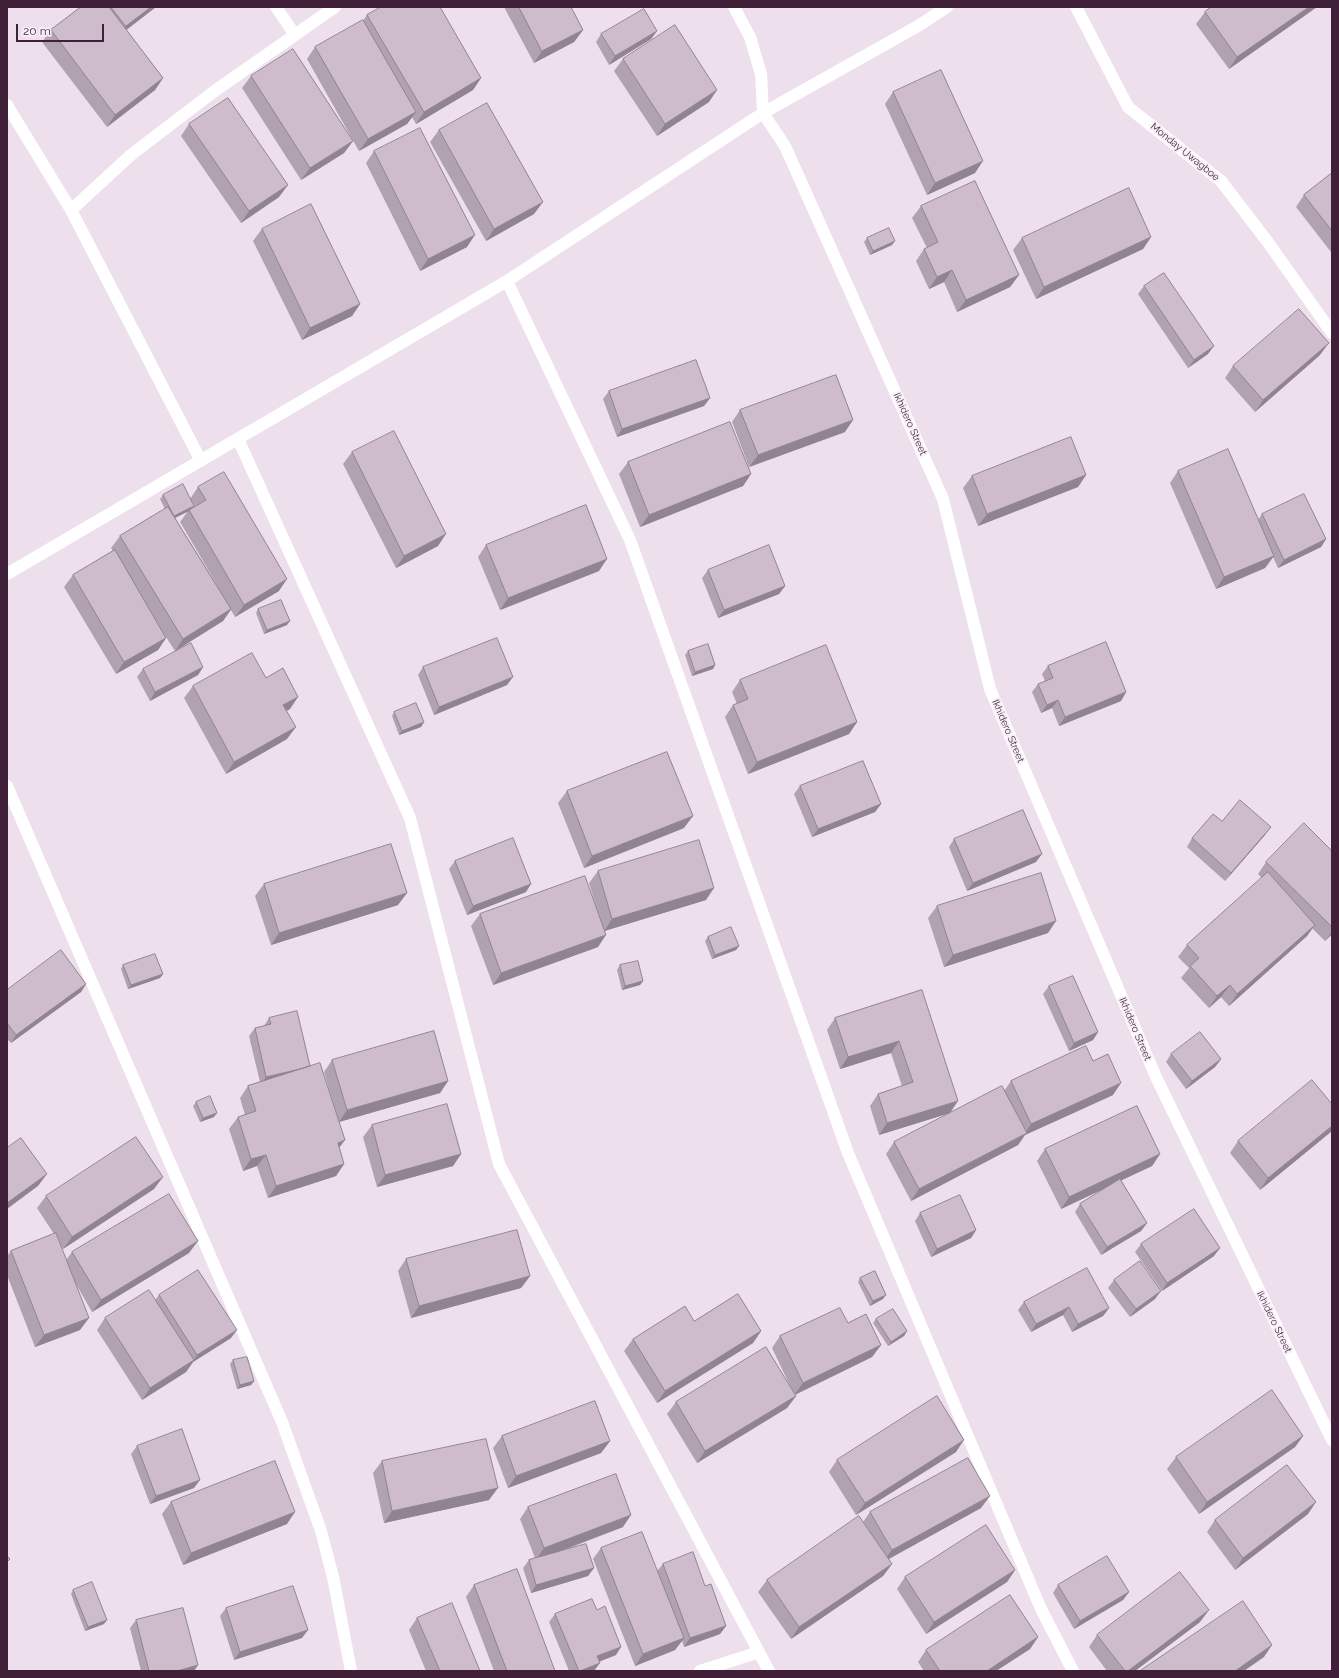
<!DOCTYPE html>
<style>
body{margin:0}
#map{position:relative;width:1339px;height:1678px;overflow:hidden;background:#ede0ec;font-family:Raleway,sans-serif}
canvas{display:block}
.frame{position:absolute;inset:0;border:8px solid #401f38;pointer-events:none}
.scale{position:absolute;left:16px;top:24px;width:88px;height:18px;box-sizing:border-box;border:2px solid #401f38;border-top:0;padding-left:5px;font-size:12px;line-height:14px;white-space:nowrap;color:#401f38;-webkit-text-stroke:3px #f9f1f9;paint-order:stroke}
</style>
<div id="map">
<canvas width="1339" height="1678"></canvas>
<div class="frame"></div>
<div class="scale">20 m</div>
</div>
<script>
const ctx = document.querySelector('canvas').getContext('2d');
ctx.lineJoin = 'round';
function stroke(path, color, width, dash) { ctx.strokeStyle = color; ctx.lineWidth = width; ctx.lineCap = dash ? 'butt' : 'round'; ctx.setLineDash(dash || []); ctx.stroke(path); }
function fillPath(path, color) { ctx.fillStyle = color; ctx.fill(path, 'evenodd'); }
function write(font, color, halo, rows, align = 'center') {
  ctx.font = font + ' Raleway,sans-serif'; ctx.lineWidth = 4; ctx.setLineDash([]); ctx.textBaseline = 'middle'; ctx.strokeStyle = halo; ctx.fillStyle = color; for (const [text, x, y, turn = 0] of rows) {
    ctx.save(); ctx.translate(x, y); ctx.rotate((+turn || 0) * Math.PI / 180); ctx.textAlign = isNaN(turn) ? turn : align; if (halo) ctx.strokeText(text, 0, 0); ctx.fillText(text, 0, 0); ctx.restore();
  }
}
stroke(new Path2D(`
 M276,7L295,35
 M734,7L750,37L761,74L763,113L785,146L943,499L990,689L1156,1077L1332,1440
 M1076,7L1128,107L1221,181L1267,241L1332,333
 M7,105L71,210L201,461
 M71,210L132,154L216,90L335,7
 M507,281L630,540L848,1153L1041,1609L1073,1671
 M238,439L410,818L499,1164L769,1671
 M7,574L507,281L763,113L918,26L947,7
 M7,786L282,1422L321,1531L333,1577L351,1671
 M700,1671L759,1652`), '#fff', 12);
fillPath(new Path2D(`
 M81,7H156L126,30L163,78L155,90L107,127L42,42L51,30Z
 M504,7H571L583,30L574,42L534,63Z
 M1211,7H1317L1229,69L1196,24L1205,12Z
 M367,15L481,78L473,90L416,124L412,117L407,124L359,151L307,59L315,47L363,21Z
 M657,31L651,39L609,65L596,42L601,34Z
 M623,59L709,102L657,136L614,71Z
 M251,76L353,141L344,153L301,180L242,88Z
 M893,92L975,173L927,195L885,104Z
 M189,124L279,197L241,223L181,136Z
 M439,130L534,214L486,241L430,142Z
 M374,151L467,247L420,271L366,163Z
 M1332,173V251L1331,252L1296,207L1304,195Z
 M921,206L1019,275L1010,287L957,312L944,282L929,289L916,261L924,249L927,248L912,218Z
 M262,229L360,304L352,316L302,340L253,241Z
 M1151,237L1143,249L1036,299L1013,250L1022,238Z
 M867,238L892,245L870,255L864,242Z
 M1144,286L1208,354L1188,368L1138,294Z
 M1320,355L1255,412L1225,378L1233,366Z
 M609,391L710,398L704,406L617,437L603,399Z
 M740,410L845,432L749,467L732,422Z
 M352,452L438,546L396,568L343,464Z
 M628,462L751,474L743,486L640,527L619,474Z
 M1178,471L1258,520L1262,514L1326,539L1321,547L1278,568L1273,557L1265,568L1216,589L1170,483Z
 M1086,475L1078,487L978,526L963,488L972,476Z
 M198,487L279,591L235,617L231,610L223,621L175,651L159,626L166,638L158,650L116,674L64,587L73,575L113,551L111,548L120,536L165,509L160,499L163,495L190,499ZM192,502L195,507L191,509ZM188,511L180,522L220,590L175,518Z
 M486,545L599,571L500,610L478,557Z
 M708,570L785,586L779,594L718,618L702,578Z
 M258,609L287,625L264,634L256,613Z
 M688,651L715,665L713,669L692,676L685,655Z
 M1048,666L1126,692L1121,701L1059,726L1052,708L1041,713L1032,692L1038,684L1045,681L1042,674Z
 M203,667L198,675L150,701L137,677L143,669Z
 M423,667L507,685L434,715L418,675Z
 M266,678L290,709L286,711L287,739L226,774L184,698L193,686Z
 M740,680L857,722L849,734L748,774L725,717L733,705L737,704L732,692Z
 M394,712L424,722L421,727L399,735L392,716Z
 M800,786L881,804L875,812L812,837L794,794Z
 M567,791L684,828L584,868L558,803Z
 M1222,821L1265,835L1225,881L1187,847L1192,838Z
 M954,839L1036,862L967,891L949,847Z
 M1332,851V934L1325,941L1312,928L1307,936L1229,1006L1221,997L1209,1008L1181,978L1189,968L1178,957L1187,945L1262,878L1258,874L1266,862Z
 M455,861L526,892L467,915L449,869Z
 M598,871L706,900L605,931L598,947L493,985L471,926L480,914L599,916L589,883Z
 M264,884L398,905L271,945L255,896Z
 M937,906L1048,933L944,967L928,918Z
 M708,937L739,946L736,950L712,959L705,941Z
 M123,965L163,974L160,978L128,989L121,969Z
 M620,965L643,981L640,985L622,990L617,970Z
 M86,984L81,992L11,1043L7,1039V990Z
 M1049,986L1098,1032L1093,1040L1069,1051L1043,994Z
 M922,990L950,1113L879,1135L870,1106L878,1094L902,1086L891,1053L840,1069L827,1030L835,1018Z
 M269,1018L310,1066L338,1119L324,1072L332,1060L448,1081L440,1093L339,1122V1148L344,1164L336,1176L268,1198L257,1166L243,1171L229,1129L238,1117L245,1115L240,1098L248,1086L260,1082L249,1036L255,1028L264,1026Z
 M1171,1054L1221,1059L1215,1067L1186,1089L1166,1062Z
 M1093,1061L1113,1095L1025,1135L1018,1145L911,1201L886,1154L894,1142L1004,1091L1011,1081Z
 M196,1102L214,1117L200,1122L193,1106Z
 M1332,1104V1131L1260,1190L1230,1153L1238,1141Z
 M372,1125L461,1154L453,1166L377,1187L363,1137Z
 M1045,1149L1160,1154L1152,1166L1121,1180L1147,1223L1141,1231L1101,1255L1075,1212L1080,1204L1112,1185L1061,1209L1037,1161Z
 M154,1189L63,1249L59,1242L66,1260L72,1252L189,1253L92,1312L76,1284L80,1330L35,1347L7,1275V1256L11,1251L54,1234L37,1208L46,1196Z
 M920,1213L976,1230L971,1238L931,1257L915,1221Z
 M1141,1244L1214,1256L1162,1291L1135,1252Z
 M406,1259L530,1276L521,1288L411,1318L398,1271Z
 M860,1278L883,1299L870,1306L858,1282Z
 M1114,1280L1155,1299L1130,1317L1108,1288Z
 M159,1295L231,1338L193,1362L186,1372L142,1400L97,1330L105,1318L155,1300Z
 M1024,1302L1109,1308L1103,1316L1072,1332L1063,1315L1031,1332L1018,1310Z
 M876,1319L907,1331L904,1336L888,1346L873,1323Z
 M694,1321L761,1331L753,1343L657,1403L624,1351L633,1339Z
 M848,1323L881,1345L872,1357L795,1395L796,1396L787,1408L697,1463L667,1414L676,1402L791,1388L772,1348L780,1336Z
 M233,1360L254,1381L251,1385L237,1389L230,1364Z
 M502,1436L610,1441L601,1453L508,1488L493,1448Z
 M1303,1436L1295,1447L1199,1514L1167,1469L1176,1457Z
 M137,1446L194,1488L150,1504L131,1454Z
 M956,1452L856,1515L829,1472L837,1460Z
 M382,1461L489,1500L384,1523L373,1473Z
 M171,1502L287,1524L183,1565L162,1514Z
 M528,1507L623,1527L559,1552L594,1568L588,1576L531,1593L523,1568L529,1560L535,1558L520,1519Z
 M981,1508L889,1559L892,1564L883,1576L791,1639L758,1592L767,1580L863,1522L870,1512Z
 M1308,1514L1235,1570L1207,1532L1215,1520Z
 M601,1548L657,1571L663,1564L705,1586L726,1626L720,1634L684,1647L682,1641L675,1650L635,1666L593,1559Z
 M1015,1570L1007,1582L926,1634L897,1589L905,1577Z
 M474,1585L555,1671H494L466,1597Z
 M1058,1585L1129,1592L1123,1600L1074,1629L1053,1593Z
 M73,1590L104,1624L85,1631L71,1594Z
 M226,1608L302,1638L234,1660L220,1616Z
 M555,1614L616,1655L599,1661L594,1671H569L549,1622Z
 M417,1618L480,1671H426L409,1630Z
 M136,1620L198,1665L194,1671H141L130,1628Z
 M1200,1622L1135,1671H1107L1089,1647L1097,1635Z
 M1038,1637L1030,1649L996,1671H924L918,1662L926,1650Z`), '#b1a2b0');
fillPath(new Path2D(`
 M151,7H156L121,34L126,26Z
 M1309,7H1317L1229,69L1237,57Z
 M583,30L574,42L534,63L542,51Z
 M657,31L651,39L609,65L615,56Z
 M163,78L155,90L107,127L115,115Z
 M481,78L473,90L416,124L424,112Z
 M717,90L709,102L657,136L665,124Z
 M416,112L407,124L359,151L368,139Z
 M353,141L344,153L301,180L310,168Z
 M983,161L975,173L927,195L935,183Z
 M288,185L279,197L241,223L249,211Z
 M543,202L534,214L486,241L494,229Z
 M475,235L467,247L420,271L428,259Z
 M1151,237L1143,249L1036,299L1044,287Z
 M895,241L892,245L870,255L873,251Z
 M952,270L944,282L929,289L937,277Z
 M1019,275L1010,287L957,312L966,300Z
 M360,304L352,316L302,340L310,328Z
 M1329,343L1320,355L1255,412L1263,400Z
 M1214,346L1208,354L1188,368L1194,360Z
 M710,398L704,406L617,437L622,429Z
 M853,420L845,432L749,467L758,455Z
 M751,474L743,486L640,527L649,515Z
 M1086,475L1078,487L978,526L987,514Z
 M194,506L191,510L171,520L174,516Z
 M446,534L438,546L396,568L404,556Z
 M1326,539L1321,547L1278,568L1284,560Z
 M1274,556L1265,568L1216,589L1224,577Z
 M607,559L599,571L500,610L508,598Z
 M287,579L279,591L235,617L244,605Z
 M785,586L779,594L718,618L724,610Z
 M231,609L223,621L175,651L183,639Z
 M290,621L287,625L264,634L267,630Z
 M166,638L158,650L116,674L124,662Z
 M715,665L713,669L692,676L695,672Z
 M203,667L198,675L150,701L155,692Z
 M513,677L507,685L434,715L439,707Z
 M1126,692L1121,701L1059,726L1065,717Z
 M298,697L290,709L275,717L283,705Z
 M1058,700L1052,708L1041,713L1047,705Z
 M424,722L421,727L399,735L402,731Z
 M857,722L849,734L748,774L757,762Z
 M296,727L287,739L226,774L234,762Z
 M881,804L875,812L812,837L818,829Z
 M693,816L684,828L584,868L592,856Z
 M1271,827L1265,835L1225,881L1231,873Z
 M1042,854L1036,862L967,891L973,883Z
 M531,884L526,892L467,915L473,906Z
 M714,888L706,900L604,931L612,919Z
 M407,893L398,905L271,945L279,933Z
 M1056,921L1048,933L944,967L953,955Z
 M1315,925L1307,936L1229,1006L1237,994Z
 M1332,932V934L1325,941Z
 M606,935L598,947L493,985L501,973Z
 M739,946L736,950L712,959L715,955Z
 M163,974L160,978L128,989L131,985Z
 M643,981L640,985L622,990L625,986Z
 M86,984L81,992L11,1043L16,1035Z
 M1230,985L1221,997L1209,1008L1217,996Z
 M1098,1032L1093,1040L1069,1051L1074,1043Z
 M899,1041L891,1053L840,1069L848,1057Z
 M1221,1059L1215,1067L1186,1089L1192,1081Z
 M310,1067L261,1085L266,1077Z
 M448,1081L440,1093L339,1122L347,1110Z
 M1121,1083L1113,1095L1025,1135L1018,1145L911,1201L919,1189L1024,1135L1031,1124Z
 M958,1101L950,1113L879,1135L887,1123Z
 M217,1113L214,1117L200,1122L203,1118Z
 M1332,1126V1131L1260,1190L1268,1178Z
 M345,1140L336,1152L338,1143Z
 M461,1154L453,1166L377,1187L385,1175Z
 M1160,1154L1152,1166L1061,1209L1069,1197Z
 M266,1155L257,1166L243,1171L251,1159Z
 M344,1164L336,1176L268,1198L276,1186Z
 M47,1174L38,1186L7,1209V1203Z
 M163,1177L154,1189L63,1249L72,1237Z
 M1147,1223L1141,1231L1101,1255L1107,1247Z
 M976,1230L971,1238L931,1257L937,1249Z
 M198,1241L189,1253L92,1312L101,1300Z
 M1220,1248L1214,1256L1162,1291L1167,1283Z
 M530,1276L521,1288L411,1318L419,1306Z
 M1161,1291L1155,1299L1130,1317L1136,1309Z
 M886,1295L883,1299L870,1306L873,1301Z
 M1069,1307L1063,1315L1031,1332L1036,1324Z
 M1109,1308L1103,1316L1072,1332L1078,1324Z
 M89,1318L80,1330L35,1347L44,1335Z
 M237,1330L231,1338L193,1362L186,1372L142,1400L150,1388L193,1361L197,1355Z
 M761,1331L753,1343L657,1403L665,1391Z
 M907,1331L904,1336L888,1346L891,1342Z
 M881,1345L872,1357L794,1395L803,1383Z
 M254,1381L251,1385L237,1389L240,1385Z
 M796,1396L787,1408L697,1463L705,1451Z
 M1303,1436L1295,1447L1199,1514L1207,1502Z
 M964,1440L956,1452L856,1515L865,1503Z
 M610,1441L601,1453L508,1488L516,1476Z
 M200,1480L194,1488L150,1504L156,1496Z
 M498,1488L489,1500L384,1523L392,1511Z
 M990,1496L981,1508L883,1562L892,1550Z
 M1316,1502L1308,1514L1235,1570L1243,1558Z
 M295,1512L287,1524L183,1565L191,1553Z
 M631,1515L623,1527L536,1560L544,1548Z
 M892,1564L883,1576L791,1639L799,1627Z
 M594,1568L588,1576L531,1593L536,1585Z
 M1015,1570L1007,1582L926,1634L934,1622Z
 M1129,1592L1123,1600L1074,1629L1080,1621Z
 M1209,1610L1200,1622L1135,1671H1128Z
 M107,1620L104,1624L85,1631L88,1627Z
 M726,1626L720,1634L684,1647L690,1638Z
 M308,1630L302,1638L234,1660L240,1652Z
 M1038,1637L1030,1649L996,1671H987Z
 M684,1638L675,1650L635,1666L643,1654Z
 M1272,1645L1264,1657L1244,1671H1235Z
 M621,1647L616,1655L591,1665L597,1656Z
 M600,1663L594,1671H580Z
 M198,1665L194,1671H177Z`), '#908490');
const building = new Path2D(`
 M81,7H109L163,78L115,115L51,30Z
 M111,7H151L126,26Z
 M381,7H440L481,78L424,112L367,15Z
 M519,7H571L583,30L542,51Z
 M1211,7H1309L1237,57L1205,12Z
 M644,9L657,31L615,56L601,34Z
 M363,20L416,112L368,139L315,47Z
 M675,25L717,90L665,124L623,59Z
 M293,49L353,141L310,168L251,76Z
 M941,70L983,161L935,183L893,92Z
 M228,98L288,185L249,211L189,124Z
 M487,103L543,202L494,229L439,130Z
 M420,128L475,235L428,259L374,151Z
 M1332,173V231L1304,195Z
 M975,181L1019,275L966,300L952,270L937,277L924,249L938,242L921,206Z
 M1129,188L1151,237L1044,287L1022,238Z
 M311,204L360,304L310,328L262,229Z
 M889,228L895,241L873,251L867,238Z
 M1164,273L1214,346L1194,360L1144,286Z
 M1299,309L1329,343L1263,400L1233,366Z
 M696,360L710,398L622,429L609,391Z
 M836,375L853,420L758,455L740,410Z
 M730,422L751,474L649,515L628,462Z
 M394,431L446,534L404,556L352,452Z
 M1071,437L1086,475L987,514L972,476Z
 M1228,449L1274,556L1224,577L1178,471Z
 M224,472L287,579L244,605L189,510L206,500L198,487Z
 M183,484L194,506L174,516L163,495Z
 M1304,494L1326,539L1284,560L1262,514Z
 M586,505L607,559L508,598L486,545Z
 M168,507L231,609L183,639L120,536Z
 M769,545L785,586L724,610L708,570Z
 M115,550L166,638L124,662L73,575Z
 M281,600L290,621L267,630L258,609Z
 M497,638L513,677L439,707L423,667Z
 M1106,642L1126,692L1065,717L1058,700L1047,705L1038,684L1053,678L1048,666Z
 M191,643L203,667L155,692L143,669Z
 M708,644L715,665L695,672L688,651Z
 M826,645L857,722L757,762L733,705L748,699L740,680Z
 M252,653L266,678L283,668L298,697L283,705L296,727L234,762L193,686Z
 M416,703L424,722L402,731L394,712Z
 M667,752L693,816L592,856L567,791Z
 M863,761L881,804L818,829L800,786Z
 M1240,800L1271,827L1231,873L1192,838L1213,814L1222,821Z
 M1023,810L1042,854L973,883L954,839Z
 M1304,823L1332,851V927L1266,862Z
 M513,838L531,884L473,906L455,861Z
 M699,840L714,888L612,919L598,871Z
 M391,844L407,893L279,933L264,884Z
 M1268,872L1315,925L1237,994L1230,985L1217,996L1190,966L1199,958L1187,945Z
 M1041,873L1056,921L953,955L937,906Z
 M585,876L606,935L501,973L480,914Z
 M731,927L739,946L715,955L708,937Z
 M61,950L86,984L16,1035L7,1023V990Z
 M155,954L163,974L131,985L123,965Z
 M638,961L643,981L625,986L620,965Z
 M1073,976L1098,1032L1074,1043L1049,986Z
 M922,990L958,1101L887,1123L878,1094L913,1082L899,1041L848,1057L835,1018Z
 M297,1011L310,1066L300,1069L266,1077L255,1028L271,1024L269,1018Z
 M434,1031L448,1081L347,1110L332,1060Z
 M1200,1032L1221,1059L1192,1081L1171,1054Z
 M1086,1046L1093,1061L1108,1054L1121,1083L1031,1124L1011,1081Z
 M320,1063L345,1140L338,1143L344,1164L276,1186L266,1155L251,1159L238,1117L256,1111L248,1086Z
 M1312,1080L1332,1104V1126L1268,1178L1238,1141Z
 M1002,1086L1027,1133L919,1189L894,1142Z
 M210,1096L217,1113L203,1118L196,1102Z
 M447,1104L461,1154L385,1175L372,1125Z
 M1137,1106L1160,1154L1069,1197L1045,1149Z
 M136,1137L163,1177L72,1237L46,1196Z
 M21,1138L47,1174L7,1203V1148Z
 M1120,1179L1147,1223L1107,1247L1080,1204Z
 M169,1194L198,1241L101,1300L72,1252Z
 M960,1195L976,1230L937,1249L920,1213Z
 M1194,1209L1220,1248L1167,1283L1141,1244Z
 M517,1230L530,1276L419,1306L406,1259Z
 M56,1233L89,1318L44,1335L11,1251Z
 M1140,1261L1161,1291L1136,1309L1114,1280Z
 M1087,1268L1109,1308L1078,1324L1069,1307L1036,1324L1024,1302Z
 M198,1270L237,1330L197,1355L159,1295Z
 M875,1271L886,1295L873,1301L860,1278Z
 M149,1290L194,1360L150,1388L105,1318Z
 M738,1294L761,1331L665,1391L633,1339L685,1306L694,1321Z
 M840,1308L848,1323L866,1314L881,1345L803,1383L780,1336Z
 M893,1309L907,1331L891,1342L876,1319Z
 M766,1347L796,1396L705,1451L676,1402Z
 M247,1357L254,1381L240,1385L233,1360Z
 M1272,1390L1303,1436L1207,1502L1176,1457Z
 M937,1396L964,1440L865,1503L837,1460Z
 M595,1401L610,1441L516,1476L502,1436Z
 M182,1429L200,1480L156,1496L137,1446Z
 M486,1439L498,1488L392,1511L382,1461Z
 M968,1458L990,1496L892,1550L870,1512Z
 M275,1461L295,1512L191,1553L171,1502Z
 M1287,1465L1316,1502L1243,1558L1215,1520Z
 M616,1474L631,1515L544,1548L528,1507Z
 M859,1516L892,1564L799,1627L767,1580Z
 M986,1525L1015,1570L934,1622L905,1577Z
 M642,1532L684,1638L643,1654L601,1548Z
 M586,1544L594,1568L536,1585L529,1560Z
 M693,1552L705,1586L711,1584L726,1626L690,1638L663,1564Z
 M7,1556L10,1559L7,1562Z
 M1107,1556L1129,1592L1080,1621L1058,1585Z
 M517,1569L555,1671H507L474,1585Z
 M1180,1572L1209,1610L1128,1671H1125L1097,1635Z
 M92,1582L107,1620L88,1627L73,1590Z
 M293,1586L308,1630L240,1652L226,1608Z
 M1010,1595L1038,1637L987,1671H940L926,1650Z
 M592,1599L597,1610L605,1606L621,1647L597,1656L600,1663L580,1671H579L555,1614Z
 M1243,1601L1272,1645L1235,1671H1140Z
 M452,1603L480,1671H440L417,1618Z
 M183,1608L198,1665L177,1671H149L136,1620Z`);
fillPath(building, '#cebccd');
stroke(building, '#908490', 1);
write('10px', '#401f38', '#f9f1f9', [
 ["Monday Uwagboe",1185,152,39],
 ["Ikhidero Street",910,424,66],
 ["Ikhidero Street",1008,731,67],
 ["Ikhidero Street",1135,1029,67],
 ["Ikhidero Street",1274,1322,64]
]);
</script>
